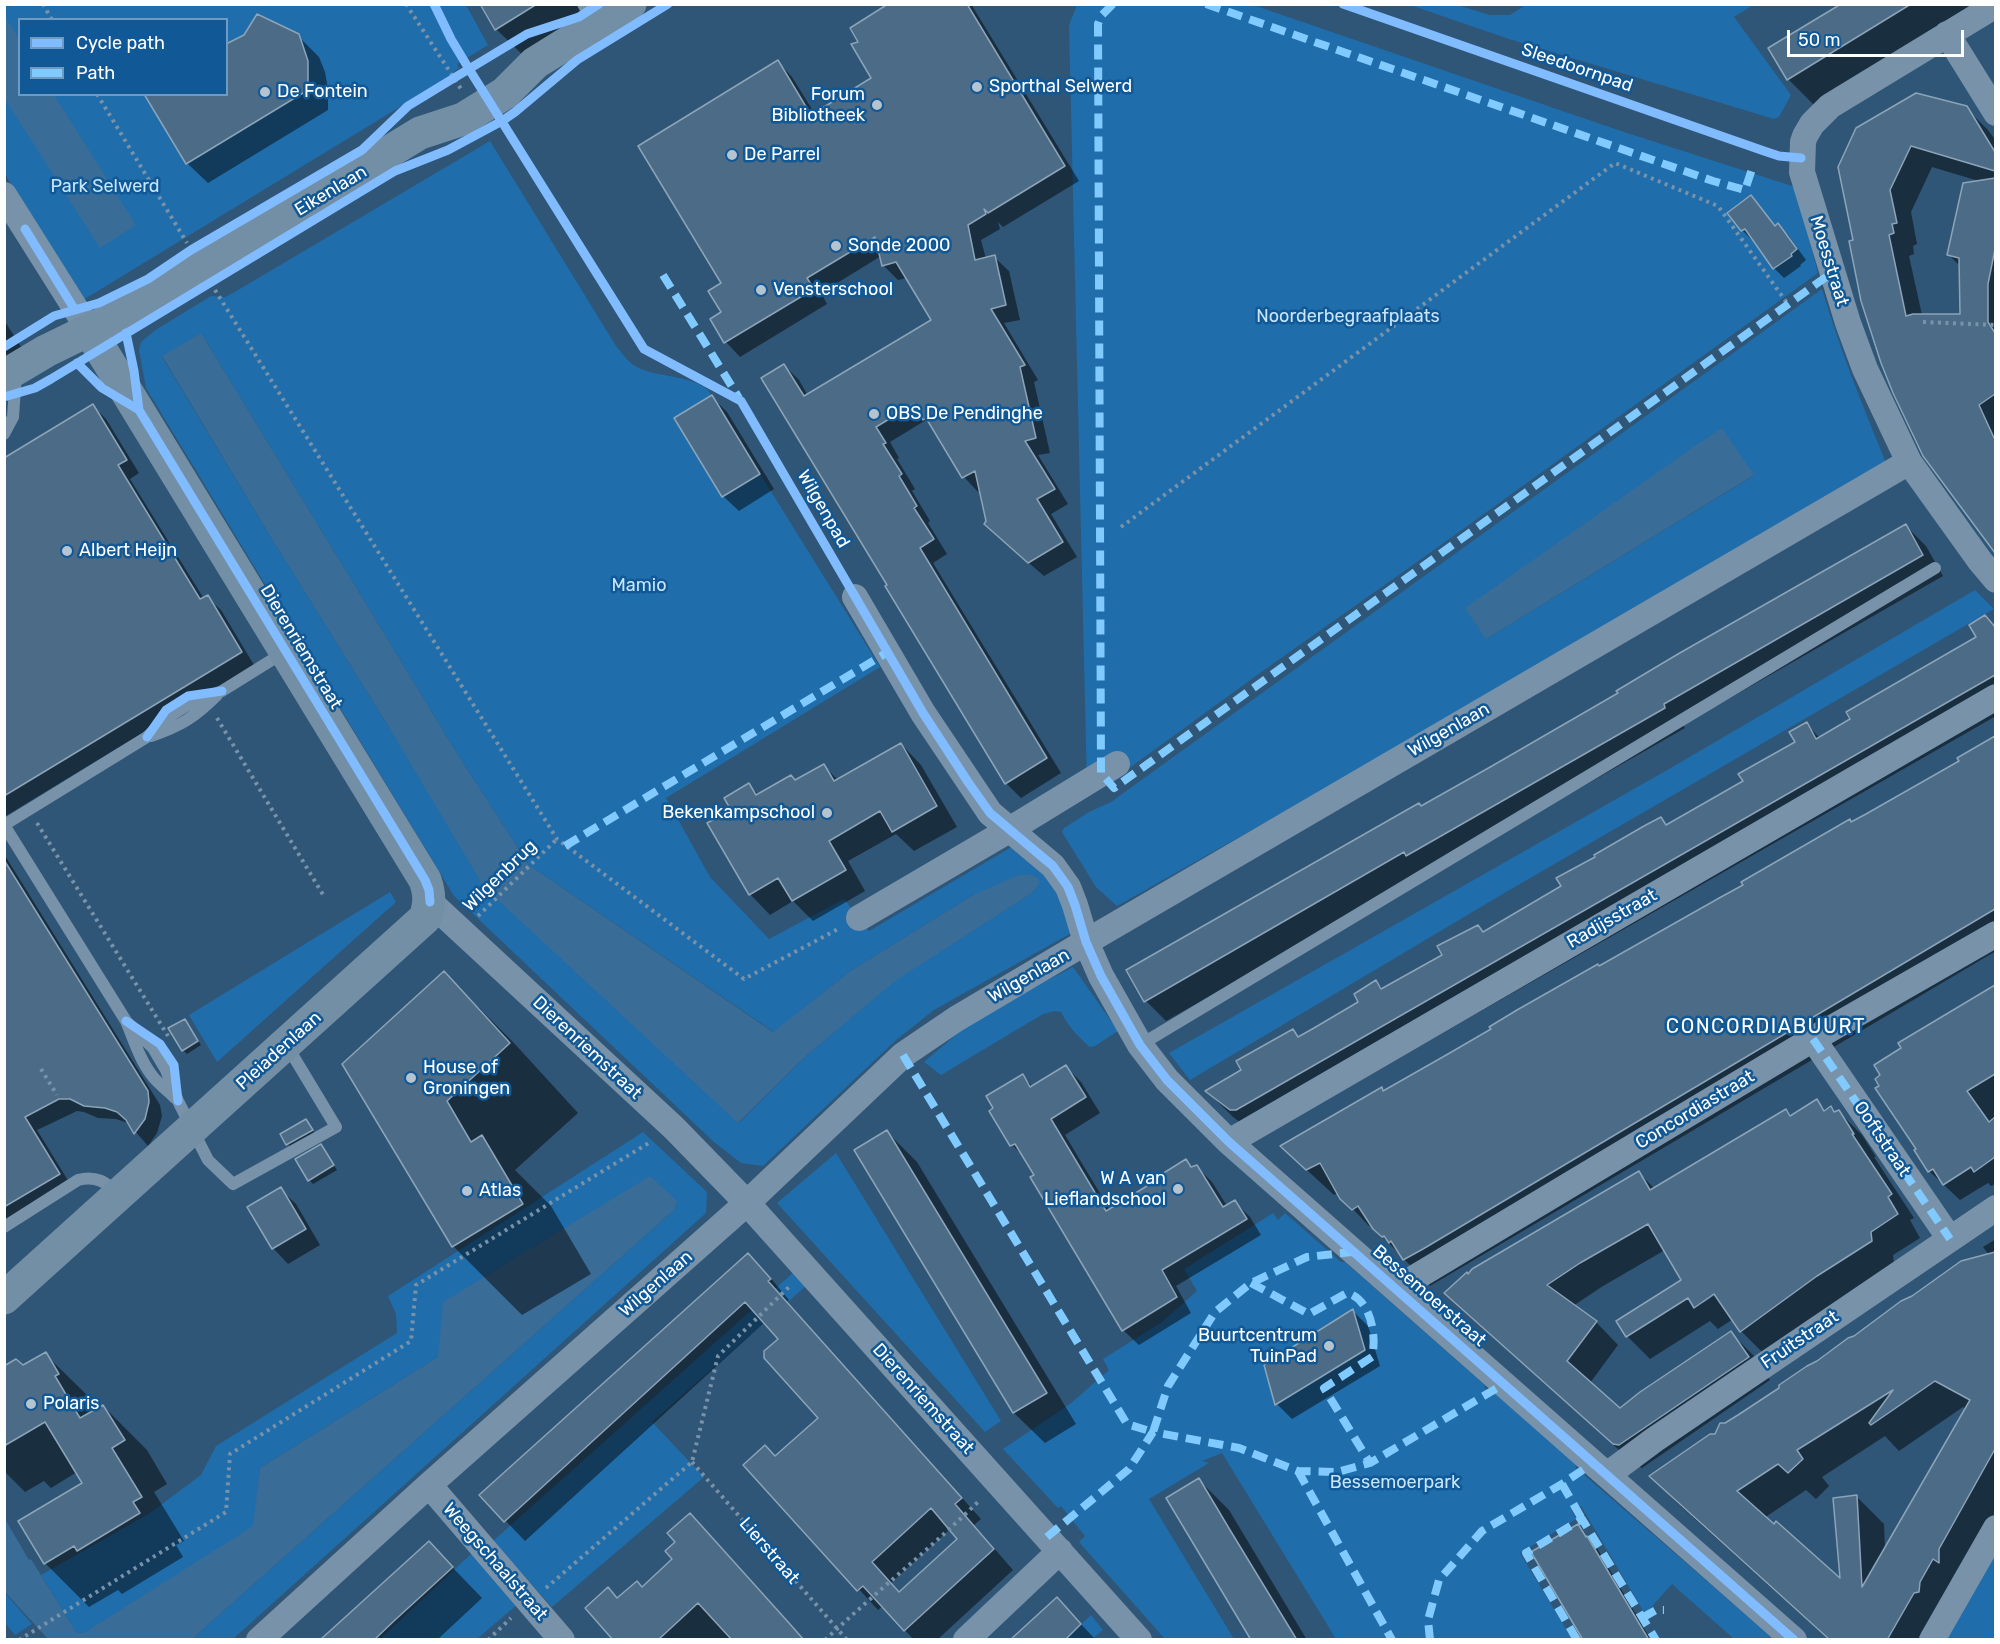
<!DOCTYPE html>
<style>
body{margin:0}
#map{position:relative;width:2000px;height:1644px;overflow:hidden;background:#2f5677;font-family:Rubik,sans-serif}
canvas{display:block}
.frame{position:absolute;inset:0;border:6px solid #fff;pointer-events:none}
.legend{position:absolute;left:18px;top:18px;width:210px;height:78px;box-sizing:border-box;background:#105896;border:2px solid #709bc0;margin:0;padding:8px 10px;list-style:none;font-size:18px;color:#fff}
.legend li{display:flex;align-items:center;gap:12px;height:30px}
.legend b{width:30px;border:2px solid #709bc0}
.scale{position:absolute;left:1787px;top:30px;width:177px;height:27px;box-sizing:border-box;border:3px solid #fff;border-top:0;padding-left:8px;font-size:18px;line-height:21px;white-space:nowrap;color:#fff;-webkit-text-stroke:4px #105896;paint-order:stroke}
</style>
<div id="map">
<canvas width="2000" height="1644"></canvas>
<div class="frame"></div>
<ul class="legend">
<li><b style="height:8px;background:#80bcff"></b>Cycle path</li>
<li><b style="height:8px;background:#80caff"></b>Path</li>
</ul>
<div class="scale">50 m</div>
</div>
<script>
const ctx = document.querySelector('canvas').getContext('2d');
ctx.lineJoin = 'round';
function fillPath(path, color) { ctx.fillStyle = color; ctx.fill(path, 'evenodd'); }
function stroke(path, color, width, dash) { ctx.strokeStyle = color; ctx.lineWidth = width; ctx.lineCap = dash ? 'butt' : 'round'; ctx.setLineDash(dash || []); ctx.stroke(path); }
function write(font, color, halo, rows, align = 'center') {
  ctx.font = font + ' Rubik,sans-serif'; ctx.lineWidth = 5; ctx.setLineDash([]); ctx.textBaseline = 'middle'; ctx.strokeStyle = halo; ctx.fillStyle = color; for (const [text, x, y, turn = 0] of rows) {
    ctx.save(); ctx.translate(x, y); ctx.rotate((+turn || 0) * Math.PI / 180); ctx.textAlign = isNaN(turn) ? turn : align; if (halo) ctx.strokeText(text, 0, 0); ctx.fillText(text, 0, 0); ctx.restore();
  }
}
fillPath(new Path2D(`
 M1527,4L1753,5L1734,17L1791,95L1779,117L1774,119L1509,39L1410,5H1457L1490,15H1510Z
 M5,5H466L488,45L457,64L459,68L444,80L83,300L5,174ZM20,20H226V94H20Z
 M1077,5H1253L1621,131L1795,187L1818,273L1427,555L1260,673L1117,777L1087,788L1069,25Z
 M490,141L616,346C621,352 626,359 632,364C653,379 688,373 708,390L880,667L666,798L710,877L769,939L844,899L869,931L1020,842L1082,927L934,1010L895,1041L763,1166L741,1163L714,1142L454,896L146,388L139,350L141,342L154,331L211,296L225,297L233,293ZM201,333L458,755L529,865L774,1032L852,970L975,894L1039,885L1032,893L895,980L806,1056L739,1123L390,729L269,534L162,357Z
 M1822,289C1840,350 1864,409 1888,468L1601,633L1117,906L1096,887L1062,832L1064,828L1089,812L1111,802ZM1722,429L1753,476L1486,639Z
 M1975,590L1994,609L1501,895L1190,1080L1169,1053L1669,769Z
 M390,892L396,902L217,1062L189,1015Z
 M1073,967L1118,1031L1095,1046L1090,1047C1078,1037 1068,1026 1061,1012L1055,1011L1043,1014L941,1075L924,1062L964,1028L1028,990Z
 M643,1132L707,1192L706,1213L233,1639H192L674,1210L677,1201L438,1357L260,1468L254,1526L105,1621L84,1633L76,1632L41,1575L150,1513L201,1475L216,1446L397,1333L396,1314L388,1296Z
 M836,1153L1001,1421L985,1432L777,1203Z
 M1273,1213L1278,1220L1285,1213L1341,1262H1345L1486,1386L1484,1387L1492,1395L1499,1391L1582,1463L1575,1467L1774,1639H1734L1672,1584L1645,1614L1581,1506L1572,1511L1576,1519L1520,1553L1572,1639H1336L1222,1453L1202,1461L1209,1463L1149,1499L1234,1639H1165L1079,1542L1085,1536L1061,1506L1058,1508L1003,1449L1070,1404L1109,1370L1103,1359L1162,1322L1197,1291L1184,1269Z
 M795,1271L807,1285L652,1422L704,1477L552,1607L493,1541Z
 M472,1553L518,1604L477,1639L379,1640Z
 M1995,1555V1639H1947Z
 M4,1592L32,1624L15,1635L5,1623Z
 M1091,1615L1103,1630L1092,1639L1065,1640Z`), '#206dab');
fillPath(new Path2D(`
 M4,15L19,39L20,94L54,95L136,225L100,248L5,99Z
 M201,333L458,755L529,865L773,1032L852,970L975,894L1019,875H1032L1038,878L1039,885L1032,893L895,981L806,1056L738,1123L484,887L390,729L269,534L162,356Z
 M1722,428L1754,475L1486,639L1465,608L1692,448Z
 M650,1176L677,1201L674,1210L192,1639H48L5,1592V1519L29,1560L31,1559L76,1632L84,1633L253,1526L260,1468L438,1357L443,1302Z`), '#396c97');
fillPath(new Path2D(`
 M482,4H615L527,59L496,29Z
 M891,4H971L1079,181L1003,227L998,222L1000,229L981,240L986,259L994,257L1009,271L1020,320L1004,323L1038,380L1034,382L1050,453L1038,455L1068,504L1051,514L1077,557L1044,576L1000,538L988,521L981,490L978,492L964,477L933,428L926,420L890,442L899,458L897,459L915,489L912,491L930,521L928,523L947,554L933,563L1061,773L1021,798L1006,783L889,586L784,365L799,380L808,396L933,320L907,278L898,280L883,265L881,256L821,293L827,304L740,357L726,342L723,283L778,62L792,77L815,114L873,78L860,43Z
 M1844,4H1991L1818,109L1788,79Z
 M298,36L319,57L325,72L328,89V110L208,183L187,163L226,94Z
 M1966,108L1988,130L1996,141V550L1991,545L1855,241L1839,167ZM1932,167L1982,182L1949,255L1961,267V315H1922L1909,256L1914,254L1913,246L1917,244L1911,212Z
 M1751,197L1776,227L1778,225L1788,235L1806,260L1800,265L1801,266L1784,278L1774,268L1754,239L1752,240L1742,230L1729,214Z
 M4,320L32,364L4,381Z
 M712,397L727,412L774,489L739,511L723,496Z
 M93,406L106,419L139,473L130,479L204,599L207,597L221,610L254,665L4,817V459Z
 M1906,526L1926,546L1943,576L1683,725L1685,728L1428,875L1425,873L1166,1021L1146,1001L1421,808L1620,694Z
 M1985,617L1996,627V716L1263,1136L1257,1135L1233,1117L1207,1091L1243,1070L1293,1031L1300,1038L1360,1002L1376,982L1383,989L1444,955L1478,927L1484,932L1563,887L1661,819L1668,826L1745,782L1797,742L1806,724L1820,738L1978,638Z
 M1996,737V951L1430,1286L1381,1235L1368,1225L1338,1193L1334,1195L1282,1147L1382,1089L1384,1092L1961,761L1959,758Z
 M901,744L921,765L957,827L914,851L896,834L848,861L865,891L813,921L793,901L770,915L750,894L733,810L749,785L759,795L796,781L824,766L838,780Z
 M4,854L160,1105L162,1116L157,1133L148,1146L128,1123L116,1119L98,1118L84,1112L77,1111L37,1130L72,1187L4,1228Z
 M444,973L513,1042L578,1113L515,1170L551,1206L591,1274L522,1315L453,1246L344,1064Z
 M1996,987V1184L1991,1186L1988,1183L1960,1200L1929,1171L1900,1043Z
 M185,1020L201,1045L187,1054L183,1050Z
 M1066,1067L1081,1082L1100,1113L1065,1135L1110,1210L1186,1161L1193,1168L1197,1167L1212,1182L1227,1206L1235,1202L1250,1217L1261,1235L1176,1286L1191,1313L1139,1345L1123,1330L1028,1161L1012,1145L991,1111L1023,1076L1033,1087Z
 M1817,1101L1826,1111L1831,1108L1836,1113L1839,1112L1862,1135L1876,1157H1874L1914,1218L1910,1220L1920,1238L1893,1255L1894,1264L1764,1354L1741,1331L1733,1319L1718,1329L1710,1321L1650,1359L1627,1336L1683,1281L1665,1250L1603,1286L1573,1306L1596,1322L1618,1345L1590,1383L1619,1410L1731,1333L1754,1356L1770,1380L1642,1468L1637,1466L1469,1316L1446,1293L1468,1276L1638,1172L1655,1189L1786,1111L1792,1116ZM1720,1289L1721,1291L1703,1303L1701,1301Z
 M306,1121L316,1135L292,1149L288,1144Z
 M887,1132L917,1162L1076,1424L1045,1443L1014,1413L856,1151Z
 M321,1146L337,1170L313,1184L309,1180Z
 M280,1189L296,1204L320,1245L288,1264L273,1248L249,1207Z
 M1996,1239V1523L1930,1640H1829L1677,1503L1651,1476L1716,1436L1725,1425L1855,1338L1989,1255L1983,1247ZM1963,1407L1966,1409L1885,1550L1884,1524L1857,1497L1842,1581L1764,1518L1806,1490L1816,1499L1829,1486L1822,1477L1885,1436L1899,1451Z
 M768,1275L789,1300L787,1302L981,1519L974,1525L1013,1570L937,1640H914L883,1606L878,1610L745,1465L776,1457L820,1418L780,1339L765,1322L525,1541L481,1495ZM950,1529L959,1539L900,1593L891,1583Z
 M1353,1311L1368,1326L1380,1366L1292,1419L1277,1404Z
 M45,1354L89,1397L97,1410L103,1406L147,1450L167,1484L154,1492L184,1541L176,1545L183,1557L122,1594L118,1590L89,1607L46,1564L21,1522L84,1484L77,1472L51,1488L44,1481L25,1492L4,1471V1368L23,1367Z
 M1199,1480L1229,1510L1307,1640H1253Z
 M1577,1526L1597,1548L1651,1640H1585Z
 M704,1529L804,1640H615L618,1600L642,1588L675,1559L677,1542Z
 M429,1543L482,1598L437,1640H322Z
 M1057,1599L1096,1640H1012Z`), '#0007');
const building = new Path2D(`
 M480,4H537L495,30Z
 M888,4H967L1065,166L988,213L984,209L986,214L968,225L975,260L995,255L1006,305L991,309L1025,365L1020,367L1036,438L1025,441L1055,489L1037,499L1063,542L1028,563L984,524L986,521L975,471L962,478L926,418L923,420L914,404L876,427L886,443L883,444L902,474L899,476L917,506L914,508L934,539L920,548L1047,758L1005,784L885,586L887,585L761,378L784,364L804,396L931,320L896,262L882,266L875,237L807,278L814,289L724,343L710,319L721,312L708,291L721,283L638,146L778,60L811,115L871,78L851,44L858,42L850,28Z
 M1841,4H1911L1787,80L1768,48Z
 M257,14L299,34L308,61V90L186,164L144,94H226V44L244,35Z
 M1916,93L1967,106L1995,152V171L1911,146L1890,190L1897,223L1892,224L1894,233L1889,235L1906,316L1913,314H1960L1959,258L1947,255L1963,183L1995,178V249L1988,284V322L1995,333V394L1979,405L1995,440V553L1923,456L1893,393L1881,363L1861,301L1849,241L1853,240L1838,167L1856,128Z
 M1751,195L1775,226L1778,223L1797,249L1791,254L1792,256L1773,269L1745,229L1741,231L1727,213Z
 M712,395L760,474L722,497L674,418Z
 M93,404L127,460L118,465L200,599L208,595L242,652L4,796V458Z
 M1906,524L1923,555L1664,704L1665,708L1406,856L1404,852L1144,1002L1126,970L1419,803L1421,806L1492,766L1618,693L1616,691L1678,654Z
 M1985,615L1995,627V675L1236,1110H1230L1205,1091L1241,1070L1236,1061L1293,1029L1298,1037L1314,1028L1358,1002L1354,994L1376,980L1381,989L1442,955L1437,946L1478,925L1483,932L1561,886L1556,878L1595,857L1594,855L1644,826L1661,817L1666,825L1743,781L1738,774L1795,742L1789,732L1807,722L1816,739L1850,719L1846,712L1976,637L1969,625Z
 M1995,736V909L1423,1249L1403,1260L1391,1241L1389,1243L1384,1236L1382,1237L1373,1229L1358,1206L1352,1210L1340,1199L1320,1163L1306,1170L1280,1146L1382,1087L1383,1091L1448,1054L1491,1029L1489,1027L1517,1010L1598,964L1599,966L1721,897L1743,885L1741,882L1850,819L1851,822L1866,814L1959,761L1957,758Z
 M901,743L937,806L892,832L880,811L829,841L846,870L792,901L778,878L749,895L707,823L731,810L724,798L749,783L756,795L791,775L795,780L824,764L834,781Z
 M4,860L148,1091L149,1102L145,1119L134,1134L126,1120L117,1112L105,1108L84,1106L70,1099H59L25,1117L60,1174L4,1207Z
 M444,971L510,1043L447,1101L471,1142L482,1135L523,1204L452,1247L342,1064Z
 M1995,985V1074L1967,1091L1989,1122L1995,1117V1157L1974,1172L1971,1167L1943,1185L1933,1169L1928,1172L1914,1150L1916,1149L1875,1088L1879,1086L1875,1079L1880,1075L1874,1065L1901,1048L1898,1043Z
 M185,1019L198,1041L182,1051L168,1028Z
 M1066,1065L1086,1097L1051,1119L1106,1211L1147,1186L1146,1184L1186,1159L1191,1167L1197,1165L1223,1207L1235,1200L1247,1219L1162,1270L1177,1297L1122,1331L1030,1177L1034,1175L1015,1144L1010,1146L989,1111L993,1108L986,1096L1023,1074L1030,1087Z
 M1817,1099L1824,1111L1831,1106L1834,1112L1839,1110L1854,1134H1852L1892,1194L1888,1197L1898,1214L1871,1232L1872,1241L1817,1276L1740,1332L1714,1294L1694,1308L1688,1298L1626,1337L1616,1321L1681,1280L1648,1224L1580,1263L1547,1285L1597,1321L1567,1361L1620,1408L1640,1392L1731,1331L1749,1357L1619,1445L1613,1444L1444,1293L1467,1272L1468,1274L1472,1269L1639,1171L1650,1190L1786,1109L1790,1116Z
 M306,1119L313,1130L286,1145L280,1134Z
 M887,1130L1047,1393L1013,1413L854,1150Z
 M321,1144L334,1165L308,1181L295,1159Z
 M281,1187L306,1229L272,1249L247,1207Z
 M1995,1252V1449L1939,1549V1563L1933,1559L1920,1582L1919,1592L1914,1593L1887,1640H1830L1649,1476L1710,1434H1715L1720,1423H1725L1738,1415L1779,1388V1385L1807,1366L1817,1361L1848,1338L1854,1336L1901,1301L1912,1296L1961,1261ZM1935,1381L1970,1400L1862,1587L1857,1495L1833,1498L1840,1578L1776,1521L1774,1524L1737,1491L1778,1464L1788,1473L1803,1459L1797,1450L1893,1390L1869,1423L1871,1425Z
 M748,1253L771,1279L768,1281L962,1498L955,1504L994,1549L904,1631L863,1586L857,1591L743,1465L765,1445L775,1456L818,1418L764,1358V1351L778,1339L745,1302L504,1522L479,1495ZM931,1508L957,1539L899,1592L872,1562Z
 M1353,1309L1365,1350L1275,1405L1264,1365Z
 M46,1352L59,1374L55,1376L80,1418L103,1405L125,1440L112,1448L142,1497L133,1502L140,1513L77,1551L74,1546L44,1564L18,1521L82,1483L45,1422L4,1446V1366L16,1359L23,1365Z
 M1199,1478L1230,1530L1297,1640H1251L1166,1498Z
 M690,1513L789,1623L804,1640H732L698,1603L658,1640H613L585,1608L608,1587L617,1598L637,1581L642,1587L672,1559L665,1551L675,1542L667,1533Z
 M1578,1524L1586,1537L1587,1536L1649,1640H1583L1531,1552Z
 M429,1541L453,1567L395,1620L374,1640H320Z
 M1057,1597L1081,1624L1065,1640H1010Z`);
fillPath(building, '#4c6b86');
stroke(building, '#8ca4b7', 1.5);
stroke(new Path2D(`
 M43,4L52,20
 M406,4L461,89
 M97,94L187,243
 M215,290L557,839L744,979L840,928
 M1923,322L1996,325
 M1121,527L1615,163L1718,206L1787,303
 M217,718L325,898
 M37,823L168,1036
 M478,916L557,839
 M41,1069L57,1095
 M692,1462L847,1640
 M546,1588L692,1462L718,1356L791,1285
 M19,1640L226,1512L230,1454L411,1341L416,1285L652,1141
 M488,1640L511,1618
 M825,1640C876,1592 930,1549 980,1500`), '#7892a9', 4, [3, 4.5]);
stroke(new Path2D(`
 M583,4L595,25
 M4,434L13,417L16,374
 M151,736C181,726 195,717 217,695
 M4,825L147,737L170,716L191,703L222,691L283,653
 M4,825L126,1021C134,1040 140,1061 154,1078C160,1085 168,1091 175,1098
 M126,1021L153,1048L166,1070L178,1101L208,1160L233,1184L336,1127L286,1044
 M1140,1045L1935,568
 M4,1227L78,1180C96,1175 106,1182 118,1194`), '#7892a9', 12);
stroke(new Path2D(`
 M1996,5L1830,106L1812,124L1805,136L1803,142L1802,172L1848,323L1865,369L1909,462L1980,561L1996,580
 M1947,34L1996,113
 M4,195L89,330
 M855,597L923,713L990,813L1053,866L1068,887L1075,905L1086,942L1101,976L1140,1045L1167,1080L1229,1142L1794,1640
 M430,902L674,1128L747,1203L1139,1640
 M859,918L1009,830L1117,764
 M1813,1039L1950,1239
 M1229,1142L1996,697
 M1396,1289L1813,1039L1996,934
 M1607,1475L1654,1440L1996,1208
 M429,1485L562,1640
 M259,1640L429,1485L747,1203L903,1055L956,1019L1086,942L1909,462
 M966,1640L1060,1551
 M1932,1640L1996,1528`), '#7892a9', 26);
stroke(new Path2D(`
 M4,376L46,351L128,311L420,133L463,119L505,93L535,63L630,4
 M4,1298L425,918C430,904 430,894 425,880L89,330`), '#738fa6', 33);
stroke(new Path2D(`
 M1113,4L1101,16L1098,24L1101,773L1114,788L1833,272
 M1206,4L1713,181L1745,190L1753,166
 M663,275L739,398
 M565,846L888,652
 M1813,1039L1950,1239
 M903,1055L1127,1424L1153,1432L1168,1386L1215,1312L1251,1283L1307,1257L1352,1252
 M1251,1283L1309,1314L1347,1293C1371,1299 1377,1336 1372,1357L1324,1388L1370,1463
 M1298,1471L1392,1640
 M1562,1484L1582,1519
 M1047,1537L1129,1469L1153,1432L1239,1448L1298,1471L1337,1472L1370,1463L1504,1384
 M1642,1618L1656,1610H1664
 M1430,1640L1428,1620L1439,1580L1482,1531L1562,1484L1593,1463
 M1577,1640L1526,1553L1582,1519L1656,1640`), '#80caff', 8, [15, 8]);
stroke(new Path2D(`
 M434,4L451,39L469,69L644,349L741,401L923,713L968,782L990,813L1053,866L1068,887L1075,905L1086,942L1101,976L1140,1045L1167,1080L1229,1142L1794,1640
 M1343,4L1764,151L1779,156L1801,158
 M25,229L75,310
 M126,333L134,371L139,410L425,880L429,890L430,902
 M4,347L54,316L99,303L148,279L191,250L362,150L408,106L454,78L527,34L579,17L599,4
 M77,363L102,388L139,410
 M4,397L35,388L51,379L395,171L448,150L502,121L515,112L577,60L668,4
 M147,737L166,710L188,696L222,691
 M126,1021L160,1044L174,1065L178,1101`), '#80bcff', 9);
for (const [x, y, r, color] of [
 [977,87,6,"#b6c4cf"],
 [265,92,6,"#b6c4cf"],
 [877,105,6,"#b6c4cf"],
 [732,155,6,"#b6c4cf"],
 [836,246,6,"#b6c4cf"],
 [761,290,6,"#b6c4cf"],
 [874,414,6,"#b6c4cf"],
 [67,551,6,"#b6c4cf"],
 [827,813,6,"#b6c4cf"],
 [411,1078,6,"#b6c4cf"],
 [1178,1189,6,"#b6c4cf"],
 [467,1191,6,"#b6c4cf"],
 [1329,1346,6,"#b6c4cf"],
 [31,1404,6,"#b6c4cf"]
]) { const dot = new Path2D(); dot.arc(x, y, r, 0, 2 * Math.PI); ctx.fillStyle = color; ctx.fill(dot); stroke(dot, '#105896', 2); }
write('18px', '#fff', '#105896', [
 ["Sleedoornpad",1577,68,19],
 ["Eikenlaan",331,191,-31],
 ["Moesstraat",1829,261,73],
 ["Wilgenpad",823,509,60],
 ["Dierenriemstraat",301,647,59],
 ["Wilgenlaan",1449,730,-30],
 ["Wilgenbrug",500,876,-44],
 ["Radijsstraat",1612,919,-30],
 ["Wilgenlaan",1029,976,-30],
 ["Dierenriemstraat",587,1048,43],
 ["Pleiadenlaan",279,1051,-42],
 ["Concordiastraat",1695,1110,-31],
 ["Ooftstraat",1882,1139,56],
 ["Wilgenlaan",656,1284,-41],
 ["Bessemoerstraat",1429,1296,41],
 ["Fruitstraat",1800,1340,-34],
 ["Dierenriemstraat",923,1399,48],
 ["Lierstraat",769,1551,49],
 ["Weegschaalstraat",495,1562,49]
]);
write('18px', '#fff', '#105896', [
 ["Sporthal Selwerd",989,87],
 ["De Fontein",277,92],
 ["Forum",865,95,"right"],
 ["Bibliotheek",865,116,"right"],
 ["De Parrel",744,155],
 ["Sonde 2000",848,246],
 ["Vensterschool",773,290],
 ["OBS De Pendinghe",886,414],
 ["Albert Heijn",79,551],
 ["Bekenkampschool",815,813,"right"],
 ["House of",423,1068],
 ["Groningen",423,1089],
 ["W A van",1166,1179,"right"],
 ["Lieflandschool",1166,1200,"right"],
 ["Atlas",479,1191],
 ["Buurtcentrum",1317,1336,"right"],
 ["TuinPad",1317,1357,"right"],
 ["Polaris",43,1404]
], 'left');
write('18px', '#c7e6fe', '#105896', [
 ["Park Selwerd",105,187],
 ["Noorderbegraafplaats",1348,317],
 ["Mamio",639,586],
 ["Bessemoerpark",1395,1483]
]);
ctx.letterSpacing = '1.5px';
write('20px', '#fff', '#105896', [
 ["CONCORDIABUURT",1766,1027]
]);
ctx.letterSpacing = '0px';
</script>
